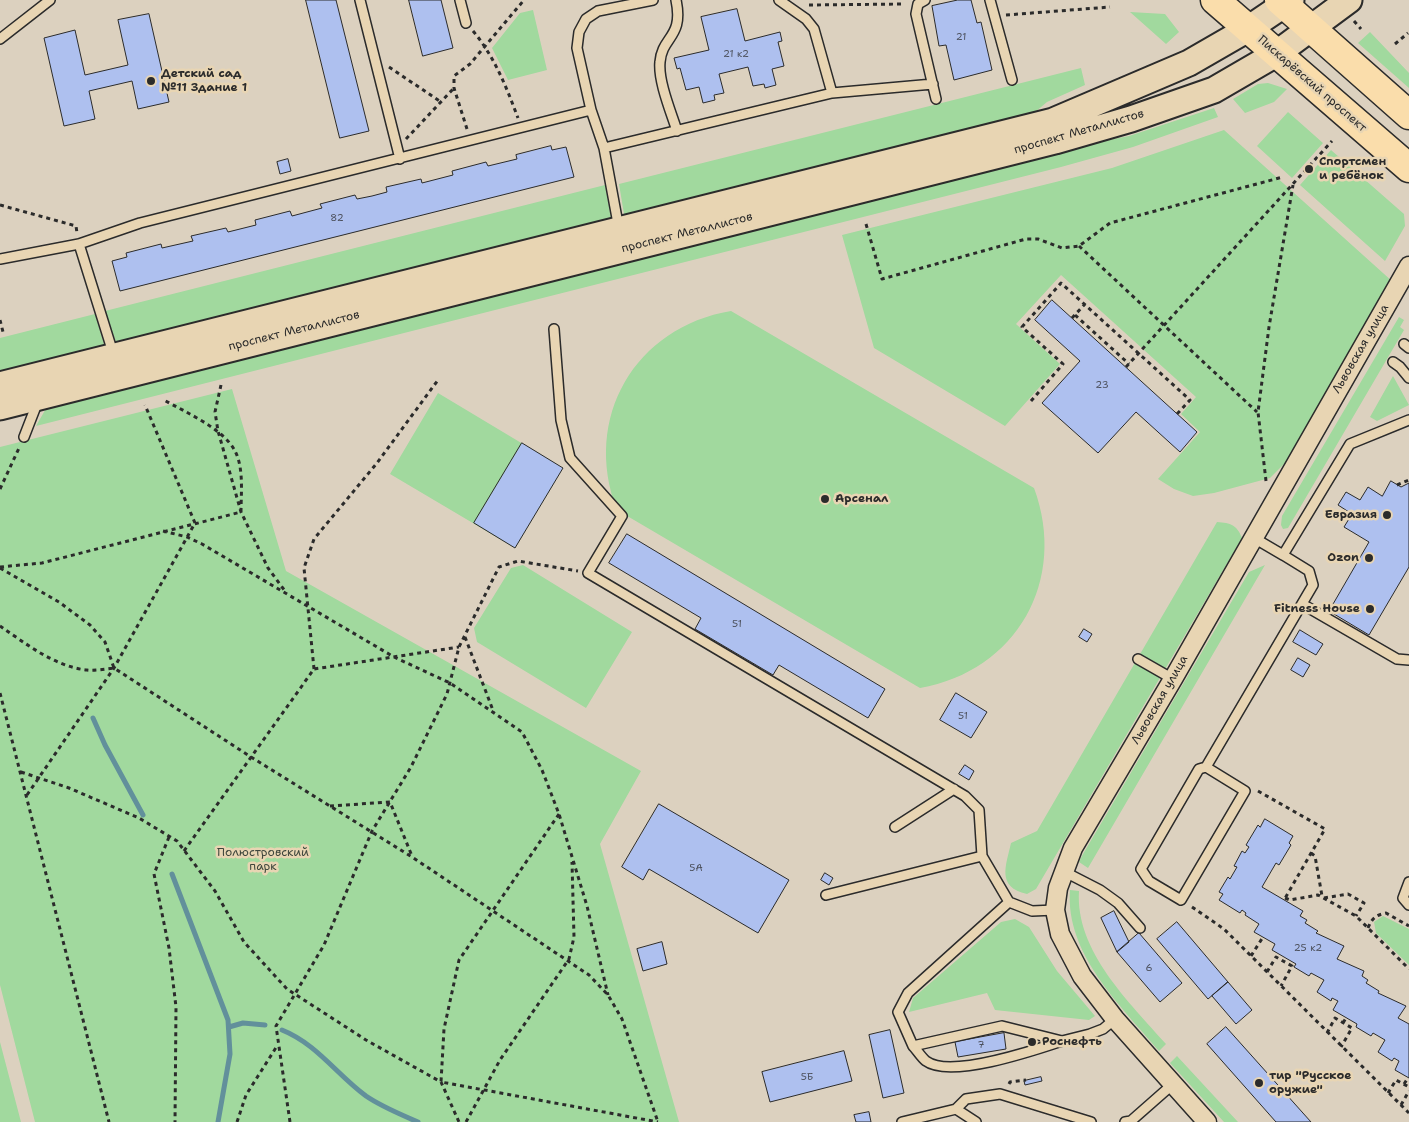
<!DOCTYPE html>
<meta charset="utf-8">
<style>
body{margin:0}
canvas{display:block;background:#dcd1bf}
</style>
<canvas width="1409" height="1122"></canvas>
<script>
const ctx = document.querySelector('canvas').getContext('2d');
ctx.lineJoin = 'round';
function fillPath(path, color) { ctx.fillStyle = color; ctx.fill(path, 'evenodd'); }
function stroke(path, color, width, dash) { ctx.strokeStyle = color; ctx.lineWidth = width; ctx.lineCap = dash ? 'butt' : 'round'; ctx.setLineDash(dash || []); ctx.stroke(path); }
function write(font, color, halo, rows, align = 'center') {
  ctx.font = font + ' "Shantell Sans",sans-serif'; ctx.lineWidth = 5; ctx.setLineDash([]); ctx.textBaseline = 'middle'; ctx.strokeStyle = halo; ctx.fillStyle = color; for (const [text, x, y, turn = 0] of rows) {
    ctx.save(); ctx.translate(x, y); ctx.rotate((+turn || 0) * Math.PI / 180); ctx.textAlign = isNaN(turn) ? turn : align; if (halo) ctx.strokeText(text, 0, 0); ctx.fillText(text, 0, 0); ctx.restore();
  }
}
fillPath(new Path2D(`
 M533,10L547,70L508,80L492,48L520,13Z
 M1130,12L1165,14L1179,32L1166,44Z
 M1370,32L1409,73V88L1358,43Z
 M1081,68L1085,85L1047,102L1028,118L625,220L619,184Z
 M1268,83L1287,89L1274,102L1245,113L1233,99L1258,84Z
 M1214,108L1218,117L1133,147L1061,167L36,426L48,405L1055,150L1129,136Z
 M1288,112L1323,143L1292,178L1257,146Z
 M1224,130L1393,282L1286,462L1270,478L1214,493L1193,496L1174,489L1158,479L1200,432L1181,414L1196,397L1061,275L1016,324L1060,364L1005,426L874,348L842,235L1112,168Z
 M1331,150L1404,214L1405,226L1385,261L1300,185Z
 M605,185L612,223L118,348L105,311Z
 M731,311L1034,488C1068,580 1017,671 920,688L617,510C582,418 635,327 731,311Z
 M95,314L106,351L0,375V338Z
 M1399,317L1404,320L1400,327L1404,330L1288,528L1283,529L1281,525L1282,516Z
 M1393,376L1409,405L1377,421L1370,417Z
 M232,389L286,571L641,771L600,844L679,1122H35L0,985V447Z
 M438,393L563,468L515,548L390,474Z
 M1217,522C1231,523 1237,525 1242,538L1036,889L1027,894C996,887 1006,866 1011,843L1037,831Z
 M523,565L632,632L586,708L477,642L474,628L511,568Z
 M1265,565L1088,868L1079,862L1083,854L1249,572Z
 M1070,890L1079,891C1075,951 1130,1003 1166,1044L1159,1051C1121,1006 1065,954 1070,890Z
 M1383,916L1409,929V965L1376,933L1374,922Z
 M1015,919L1029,927L1057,971L1095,1016L1089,1020L995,1010L987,993L909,1012L913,998L1001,922Z
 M0,1042L21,1122H0Z
 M1177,1056L1238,1122H1224L1170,1063Z`), '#a1d99e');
stroke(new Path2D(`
 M93,718L105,745L143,815
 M172,874L228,1020L230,1054L218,1122
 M229,1027L243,1023L265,1025
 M282,1030C317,1044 337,1075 366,1096C382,1107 400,1114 418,1122`), '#62909b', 5);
const building = new Path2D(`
 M306,0H336L369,131L340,138Z
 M409,0H441L453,48L423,56Z
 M958,0H971L977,23L981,22L992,70L954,80L946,45L939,46L932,6Z
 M737,9L745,41L780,32L782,41L778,42L784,66L772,69L776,85L765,88L764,84L753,86L748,67L719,74L724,93L714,95L715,100L703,103L699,87L686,90L680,68L677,69L674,58L709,50L701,17Z
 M149,14L169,102L138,109L132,81L89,91L95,119L64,126L44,38L75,30L85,75L128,65L118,20Z
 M551,146L552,150L566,147L574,177L120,291L112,261L127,257L126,253L161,244L162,248L193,241L191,236L226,228L228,232L256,225L255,220L290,211L292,216L322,208L320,204L355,195L357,199L372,196L387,192L386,187L421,179L422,183L453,175L452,171L486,162L488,166L517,159L516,155Z
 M288,159L291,171L280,174L277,162Z
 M1052,300L1197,432L1180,452L1136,412L1098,453L1042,403L1080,361L1035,320Z
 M522,443L563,468L515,548L474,523Z
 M1391,481L1401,487L1409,483V567L1369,635L1329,611L1369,542L1344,527L1352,514L1338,505L1346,492L1360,500L1368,487L1382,496Z
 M627,534L885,689L868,718L779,665L773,675L695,629L701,618L609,563Z
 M1084,629L1092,634L1087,642L1079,637Z
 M1300,630L1323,644L1316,655L1293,642Z
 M1298,658L1310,665L1303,677L1291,670Z
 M956,693L987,712L971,738L940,720Z
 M965,765L974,771L969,780L959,774Z
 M659,804L789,880L758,933L649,869L643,880L622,867Z
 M1265,819L1293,836L1289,843L1291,845L1279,865L1276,863L1262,887L1303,911L1300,916L1307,920L1305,923L1318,931L1316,933L1344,946L1337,959L1364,971L1362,976L1368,980L1366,983L1379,991L1378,993L1406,1006L1398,1018L1409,1024V1078L1395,1070L1399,1061L1394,1058L1392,1061L1378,1052L1385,1040L1373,1033L1371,1036L1356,1027L1357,1024L1333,1010L1338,1001L1332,998L1331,1001L1317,992L1324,980L1311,973L1309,976L1294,967L1296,964L1272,950L1275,944L1254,932L1259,924L1245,915L1246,913L1242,910L1240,913L1219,900L1223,894L1219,892L1228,877L1230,879L1237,867L1234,866L1242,851L1245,853L1249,847L1246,845L1258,825L1260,827Z
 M825,873L833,878L829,885L821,880Z
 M1114,911L1129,942L1117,952L1101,918Z
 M1177,922L1228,982L1208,999L1157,939Z
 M1139,933L1182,983L1160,1002L1117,952Z
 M662,942L667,964L643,971L637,949Z
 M1228,982L1252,1010L1236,1024L1212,996Z
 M1226,1027L1311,1122H1276L1207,1044Z
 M890,1030L904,1093L883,1098L869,1035Z
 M1004,1033L1006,1049L958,1057L955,1042Z
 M844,1051L852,1081L770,1102L762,1072Z
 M1041,1077L1042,1081L1025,1085L1024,1081Z
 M869,1112L871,1122H856L854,1115Z`);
fillPath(building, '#aec0ef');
stroke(building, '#2b2b2b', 1);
const lane = new Path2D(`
 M360,0L400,159
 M460,0L466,23
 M676,0C684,38 662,36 660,62C658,81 671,112 677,131
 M925,0L918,4L916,14L936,99
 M990,0L1012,80
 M0,39L50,0
 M832,93L933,84
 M604,148L832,93L814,29L806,19L779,0
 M619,229L604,148L591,110L577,48L579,32L586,19L598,11L653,0
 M79,244L114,356
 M0,259L79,244L140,223L591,110
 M554,329L561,420L570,458L622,516L588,573L965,796L979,810L982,856L1009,902L1032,911L1055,910
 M1404,344L1409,348
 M1393,362L1400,367L1409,378
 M24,437L38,401
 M1254,538L1283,555L1350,444L1409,420
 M1302,604L1397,659L1409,660
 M1138,659L1173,679
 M1206,767L1245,791L1181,900L1149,881L1141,869L1199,769L1206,767L1313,585L1309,571L1283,555
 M895,827L954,789
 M1063,871L1100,890L1118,903L1140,928
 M1409,882L1403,898L1409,905
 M826,895L982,856
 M1009,902L908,993L898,1012L913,1046L1002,1026L1062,1041L1090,1034L1103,1029L1115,1019
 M913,1046C917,1050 921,1057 926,1061C950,1079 1035,1050 1062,1041
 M956,1109L976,1122
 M902,1122L956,1109L966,1099L1000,1094L1091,1122
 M1125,1122L1131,1121L1173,1084`);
const street = new Path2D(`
 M1207,1122L1115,1019L1082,976L1060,934L1055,910L1058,888L1073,848L1173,679L1409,266`);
const secondary = new Path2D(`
 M0,385L1053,121L1189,63L1248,29L1291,0
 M0,407L1055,141L1131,119L1214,90L1276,54L1349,0`);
const primary = new Path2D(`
 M1215,0L1409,168
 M1279,0L1409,115`);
stroke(lane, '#2b2b2b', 12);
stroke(street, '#2b2b2b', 21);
stroke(secondary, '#2b2b2b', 29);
stroke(primary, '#2b2b2b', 31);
stroke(new Path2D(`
 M809,5L905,4
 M1006,15L1110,7
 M1354,21L1361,29
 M473,31C494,56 506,86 518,118
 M1395,44L1408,33
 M389,67L441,102
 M467,129L454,88V76L470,64L524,0
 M406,139L454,88
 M0,205L76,226L77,233
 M866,224L882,279L1026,239H1038L1062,248L1079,246L1110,223L1283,177
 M1079,246L1257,412
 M1075,315L1129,364
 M1072,318L1085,304
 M0,320L3,332
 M1126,367L1332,141
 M221,385L215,412L218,431L241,512L268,568L285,591
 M1031,401L1063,364L1022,327L1061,283L1190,400L1177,414
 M1266,481L1258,412L1269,327L1293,185
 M1397,485L1409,480
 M0,489L20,446
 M163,531L187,537L202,544L394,657L450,683L522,732L542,770L559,814L587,906L608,995
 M0,567L42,563L241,512C241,494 244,468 235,451C224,429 185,412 164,400
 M0,568L59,602L90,625L105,642L114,668L251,757L412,857L589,975L608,995L622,1019L658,1122
 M0,626C25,643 55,667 87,670C95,671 105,669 114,668
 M465,637L494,713
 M314,669L304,568L314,539L377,463L438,380
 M0,693L109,1122
 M21,772L69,788L139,818L177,841L215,891L244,942L287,989L366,1040L441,1082L459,1122
 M1258,791L1325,829L1284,900
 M27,795L114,668L195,523L145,405
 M330,806L390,802L412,856
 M559,814L459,960L444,1029L441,1082L658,1122
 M169,837L154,874L169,948L176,1007L175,1122
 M184,851L314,669L459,647
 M1311,853L1315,856L1322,896
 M1285,898L1290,900L1318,895L1356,916L1409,969
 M1324,898L1348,894L1364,903L1356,916
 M1192,907L1224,929L1409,1113
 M1368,928C1372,918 1376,915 1386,913L1409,926
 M1251,956L1263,937
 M1267,972L1276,957L1292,966L1281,986
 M1343,1023L1346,1018
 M1327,1033L1335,1018L1352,1028L1341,1047
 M1009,1084L1010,1082L1026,1080
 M1404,1084L1408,1078
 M1388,1093L1396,1080L1409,1087
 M1401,1105L1409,1091
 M237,1122L246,1095L277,1046
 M290,1122L276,1026L324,945L372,831L411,767L447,694L459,647L499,567L518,561L578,571
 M466,1122L500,1060L569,959L574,937L572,862`), '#2b2b2b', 3, [4, 4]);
stroke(lane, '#e8d5b3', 9);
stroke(street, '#e8d5b3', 18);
stroke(secondary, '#e8d5b3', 25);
stroke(primary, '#faddab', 28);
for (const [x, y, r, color] of [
 [151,81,5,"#2b2b2b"],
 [1309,169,5,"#2b2b2b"],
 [825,499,5,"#2b2b2b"],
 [1387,515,5,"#2b2b2b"],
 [1369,558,5,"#2b2b2b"],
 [1370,609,5,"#2b2b2b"],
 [1032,1042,5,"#2b2b2b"],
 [1259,1083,5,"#2b2b2b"]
]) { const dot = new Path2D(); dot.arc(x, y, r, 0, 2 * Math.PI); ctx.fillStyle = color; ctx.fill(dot); stroke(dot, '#e8d5b3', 2); }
write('10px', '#4c505c', null, [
 ["21",961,37],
 ["21 к2",736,54],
 ["82",337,218],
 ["23",1102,385],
 ["51",737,624],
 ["51",963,716],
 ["5А",696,868],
 ["25 к2",1308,948],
 ["6",1149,968],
 ["7",981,1045],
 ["5Б",807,1077]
]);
write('bold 12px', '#2b2b2b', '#e8d5b3', [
 ["Детский сад",161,74],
 ["№11 Здание 1",161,88],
 ["Спортсмен",1319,162],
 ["и ребёнок",1319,176],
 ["Арсенал",835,499],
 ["Евразия",1377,515,"right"],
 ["Ozon",1359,558,"right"],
 ["Fitness House",1360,609,"right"],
 ["Роснефть",1042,1042],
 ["тир \"Русское",1269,1076],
 ["оружие\"",1269,1090]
], 'left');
write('12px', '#2b2b2b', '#e8d5b3', [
 ["Пискарёвский проспект",1312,84,41],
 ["проспект Металлистов",1079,132,-16],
 ["проспект Металлистов",687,233,-14],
 ["проспект Металлистов",294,331,-14],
 ["Львовская улица",1361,349,-60],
 ["Львовская улица",1160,700,-60]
]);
write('12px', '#3d453c', '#e8d5b3', [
 ["Полюстровский",263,853],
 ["парк",263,867]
]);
</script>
